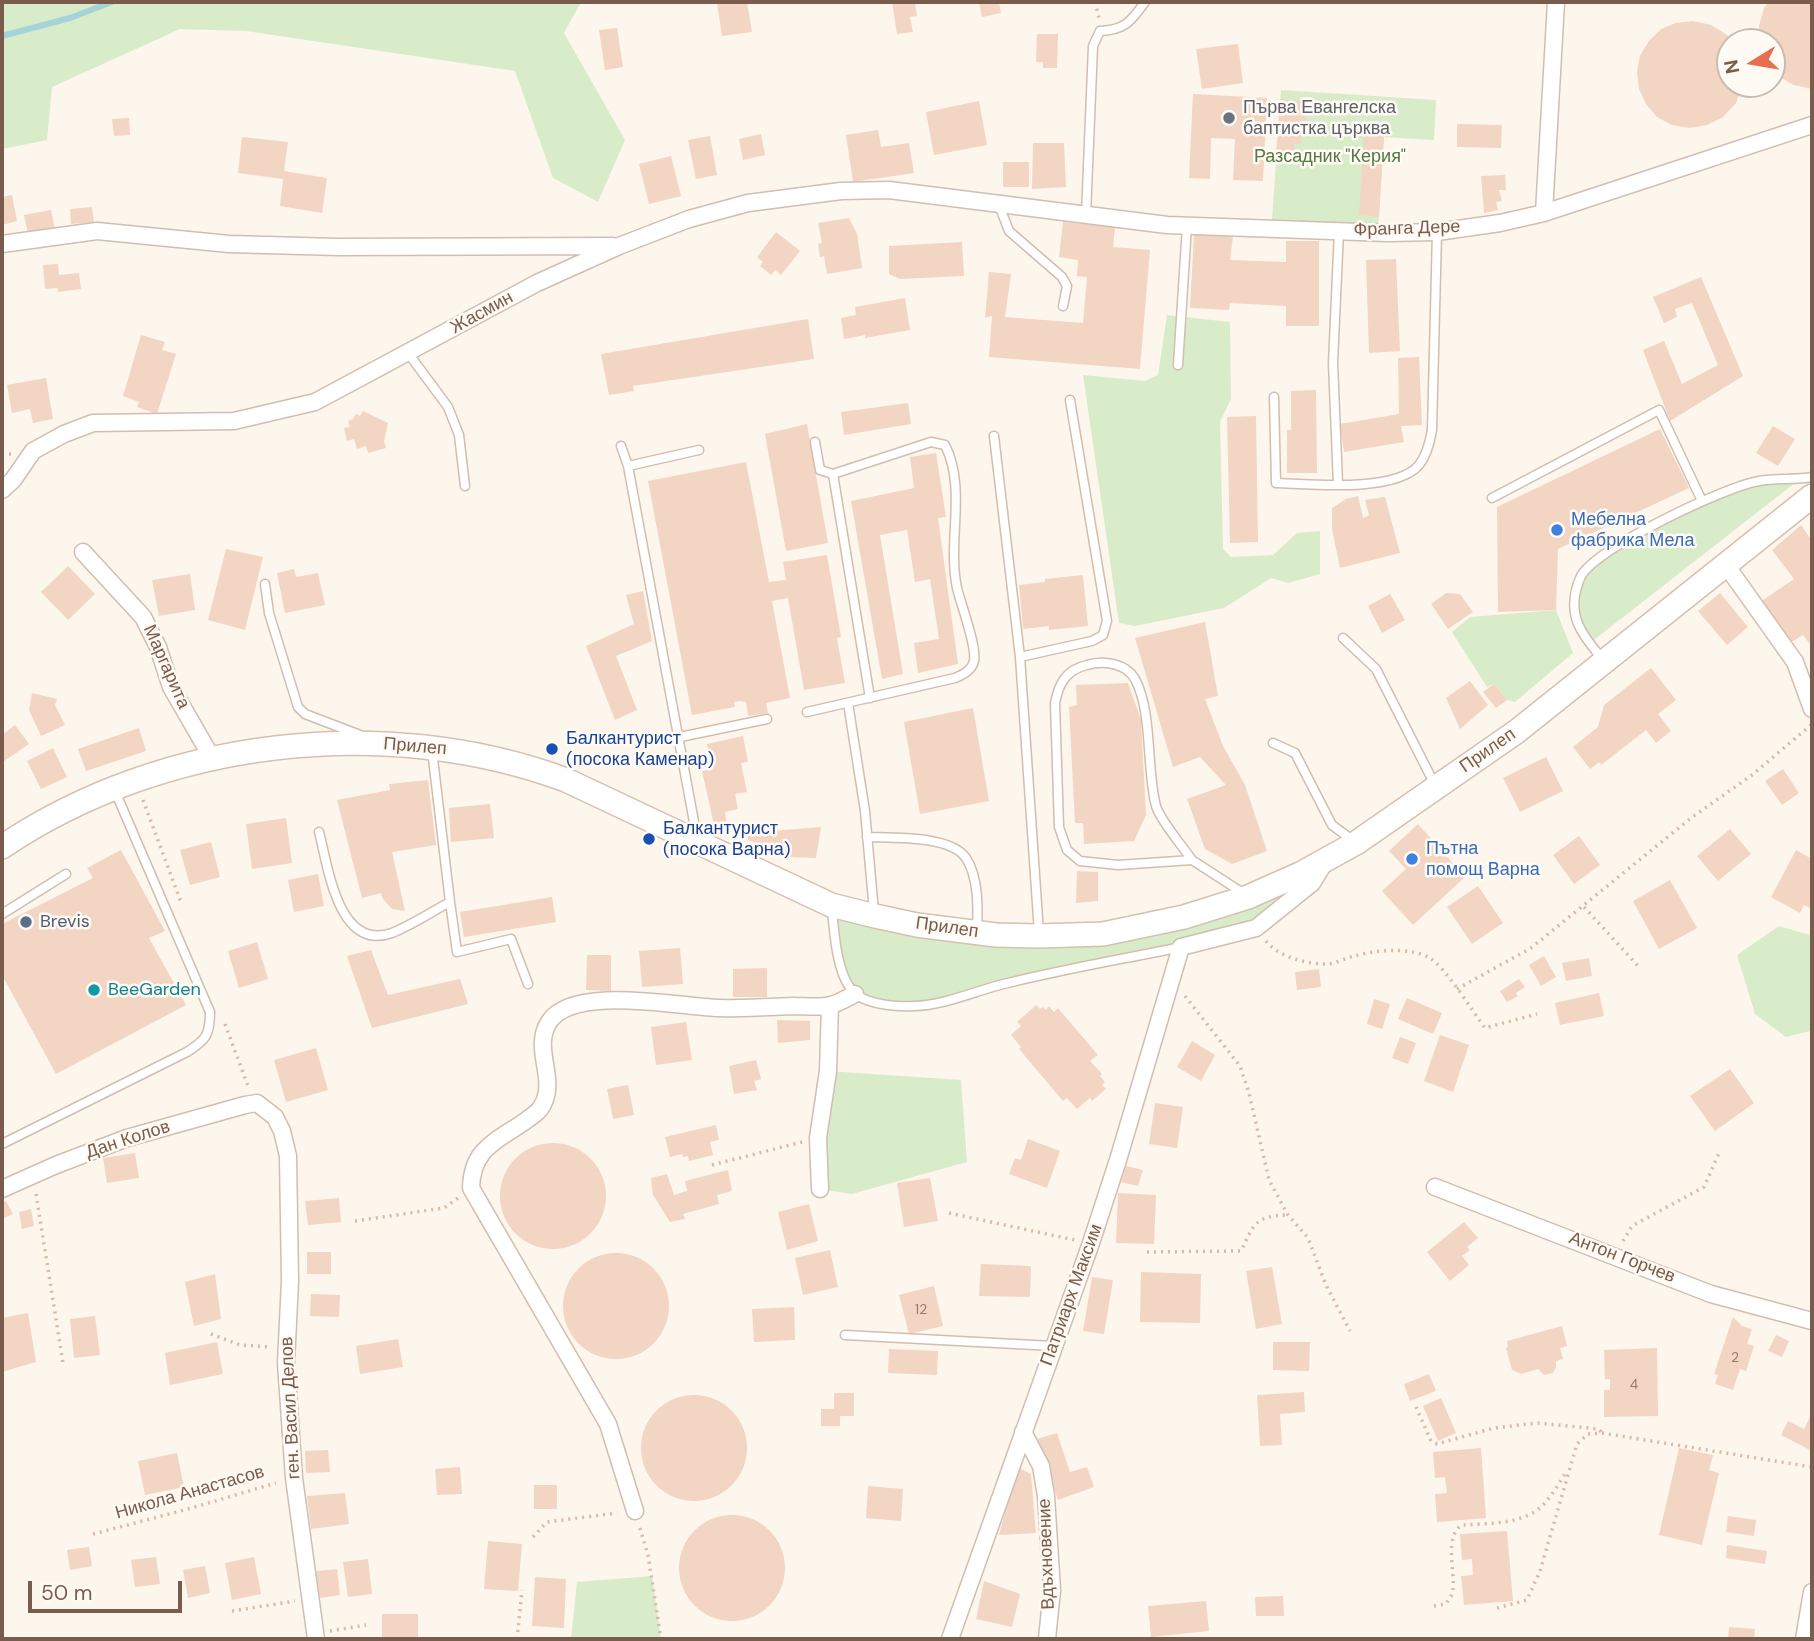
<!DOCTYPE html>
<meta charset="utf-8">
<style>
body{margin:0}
#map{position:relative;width:1814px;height:1641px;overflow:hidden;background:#fdf6ec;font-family:"DM Sans",sans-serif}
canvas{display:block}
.frame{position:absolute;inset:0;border:4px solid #7a5c4d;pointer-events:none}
.north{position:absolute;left:1716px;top:28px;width:70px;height:70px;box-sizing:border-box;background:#fffaf3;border:2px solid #cabbb1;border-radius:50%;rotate:259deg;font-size:19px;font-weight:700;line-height:28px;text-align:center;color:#7a5c4d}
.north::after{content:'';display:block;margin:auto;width:24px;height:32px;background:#e76f51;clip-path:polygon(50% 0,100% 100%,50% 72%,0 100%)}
.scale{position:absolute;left:28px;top:1581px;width:154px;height:32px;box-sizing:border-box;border:4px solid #7a5c4d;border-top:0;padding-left:9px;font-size:21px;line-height:24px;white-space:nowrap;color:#7a5c4d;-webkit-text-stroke:5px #fffaf3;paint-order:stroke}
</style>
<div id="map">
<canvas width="1814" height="1641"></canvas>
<div class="frame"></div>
<div class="north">N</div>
<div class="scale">50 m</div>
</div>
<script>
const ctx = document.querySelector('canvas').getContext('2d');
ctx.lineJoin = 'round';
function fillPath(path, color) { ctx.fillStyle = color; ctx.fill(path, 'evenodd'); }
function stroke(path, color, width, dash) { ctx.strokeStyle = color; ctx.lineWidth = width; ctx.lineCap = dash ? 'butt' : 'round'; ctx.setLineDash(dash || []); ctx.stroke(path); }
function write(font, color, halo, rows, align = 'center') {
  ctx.font = font + ' "DM Sans",sans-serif'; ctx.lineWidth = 5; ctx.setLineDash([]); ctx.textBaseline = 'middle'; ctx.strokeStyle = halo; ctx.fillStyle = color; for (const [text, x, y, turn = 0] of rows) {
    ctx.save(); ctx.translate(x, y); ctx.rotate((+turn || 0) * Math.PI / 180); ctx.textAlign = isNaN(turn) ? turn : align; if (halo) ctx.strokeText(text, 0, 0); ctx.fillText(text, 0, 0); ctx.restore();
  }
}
fillPath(new Path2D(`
 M2,2H581L564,33L625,140L598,202L553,178L515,71L246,31L180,29L52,87L47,140L2,149Z
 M1281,90L1436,100L1434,140L1384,137L1378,228L1272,220Z
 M1167,315L1230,322L1231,399L1220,422L1223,549L1231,557L1273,555L1297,533L1320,531V574L1288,583L1271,578L1224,608L1135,626L1119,623L1083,375L1145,381L1158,375Z
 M1800,479L1590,643L1575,615L1582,576L1595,562L1702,501L1760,481Z
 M1556,610L1573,653L1515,702L1507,700L1494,684L1487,687L1452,632L1470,617Z
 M1301,881L1256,928L1006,983L940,1003L872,1002L855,994L844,975L832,915L1005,946Z
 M1779,926L1810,935L1812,934V1019L1810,1031L1786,1037L1755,1014L1737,955Z
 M828,1071L961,1080L967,1162L852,1194L820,1189Z
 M652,1576L661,1639H571L577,1582Z`), '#d8ecc9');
stroke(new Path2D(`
 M2,36L70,18L112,2`), '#a5d3da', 6);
fillPath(new Path2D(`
 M747,2L752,32L722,36L717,3Z
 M892,2H915L917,16L910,17L913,32L897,34Z
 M979,2H999L1001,13L982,17Z
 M1769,2H1812V89L1794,85L1778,76L1772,68V42H1746L1759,37V26L1764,8Z
 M1693,21L1711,25L1727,35L1732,42H1730V84H1743L1736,103L1723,117L1707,125L1689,128L1672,125L1657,117L1646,104L1639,89L1637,72L1640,56L1649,41L1661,29L1676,23Z
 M617,28L623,67L605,70L599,30Z
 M1037,34H1058L1057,68H1043V62H1036Z
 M1238,44L1243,83L1202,89L1196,49Z
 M1193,94L1267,98L1263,181L1233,180L1235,139L1211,138L1210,179L1189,178Z
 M1280,99L1307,101L1306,121L1302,120L1301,144H1294V156L1276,155Z
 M979,101L987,145L934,155L926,112Z
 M129,118L130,135L114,136L112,119Z
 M1457,124L1502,125L1501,148L1457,147Z
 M878,130L881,147L909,143L914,173L853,182L846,135Z
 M761,134L765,155L743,160L739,139Z
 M1364,135L1384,136L1379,217L1359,215Z
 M710,136L717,175L696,179L688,140Z
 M242,137L288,142L284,171L327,178L322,213L280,206L283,179L238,173Z
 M1033,143H1064L1066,187L1032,189Z
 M671,156L681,196L649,204L639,164Z
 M1003,162H1029V187H1003Z
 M1505,175L1506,190H1499L1502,201L1496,202L1498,210L1484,213L1481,176Z
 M12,195L17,221L2,225V197Z
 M92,207L94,222L71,224L70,209Z
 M51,210L55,229L28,234L24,215Z
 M849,218L857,234L862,268L827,274L824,256L820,257L818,244L822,243L818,223Z
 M1063,222L1115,227L1113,247L1150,250L1140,369L989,357L992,316L985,318L989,272L1011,274L1005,317L1083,323L1087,277L1077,276L1078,260L1059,257Z
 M776,232L800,251L781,275L775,270L771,275L760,266L763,262L757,257Z
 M1194,234L1233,236L1230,260L1286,262V241H1319V326H1286V306L1230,303L1229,310L1190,308Z
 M962,242L964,276L900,279L889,274V246Z
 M1396,259L1400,351L1369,353L1366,260Z
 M58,264L59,275L79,273L81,289L58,292V288L45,289L43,265Z
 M1701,277L1743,376L1670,421L1643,350L1664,341L1682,384L1718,365L1692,303L1675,309L1677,317L1664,323L1653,297Z
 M905,298L910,330L865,338V335L844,339L841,318L856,315L855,307Z
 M808,319L814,359L633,386L634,391L609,395L601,354Z
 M141,335L165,342L162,350L176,354L157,414L137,407L139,402L123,396Z
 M1419,357L1422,425L1401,426L1404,442L1344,452L1340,424L1399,414L1398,358Z
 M46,378L53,419L33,423L30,409L12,413L7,385Z
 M1316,390L1317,473H1287V430H1291V391Z
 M908,403L911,424L844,435L841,412Z
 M363,411L388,423L384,441L386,448L368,453L366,446L357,449L354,439L347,441L344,428L350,427L348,421L353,419L356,414L360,416Z
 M1256,416L1258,542L1230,543L1227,417Z
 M807,424L828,543L786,551L765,434Z
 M1773,426L1795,439L1778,466L1756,453Z
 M1660,429L1689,488L1558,549L1556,610L1498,612L1497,507Z
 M936,453L946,517L938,518L958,664L918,673L914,643L939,639L930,579L915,582L907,530L880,535L903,674L882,679L851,501L914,488L910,457Z
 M746,462L769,582L786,580L783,562L827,555L841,637L837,638L845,683L804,690L788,598L772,601L790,698L766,703L768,713L748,716L746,702L740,701L734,702L735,707L692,715L648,481Z
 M1358,496L1363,518L1369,515L1365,500L1385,497L1400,553L1340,568L1332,529V508L1346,499Z
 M1801,525L1812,541V643L1810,644L1803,635L1788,644L1760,602L1794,579L1772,550Z
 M226,549L263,557L245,630L208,620Z
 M68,566L95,594L68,620L41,592Z
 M294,569L296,577L318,573L325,605L285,613L277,573Z
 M190,574L195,610L159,616L152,580Z
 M1083,575L1088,626L1049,630V626L1023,629L1019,585L1045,582V579Z
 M643,591L652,641L616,656L637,710L615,720L586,646L634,624L626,595Z
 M1446,593L1460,594L1473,612L1448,629L1431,604Z
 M1720,593L1748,627L1727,645L1698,611Z
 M1390,594L1405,620L1382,633L1368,606Z
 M1205,622L1218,696L1205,699L1223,746L1245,785L1267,851L1232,864L1205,849L1187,799L1226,785L1200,757L1173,767L1135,638Z
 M1651,668L1676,700L1658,714L1671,731L1656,743L1646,730L1601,765L1599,762L1590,769L1573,747L1598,727L1604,705Z
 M1470,681L1488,705L1460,729L1446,698Z
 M1128,683L1141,720L1146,815L1134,841L1084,844L1083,823H1075L1069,707L1077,705L1076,685Z
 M1494,684L1507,700L1496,708L1483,692Z
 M32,693L57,699L55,705L65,725L41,736L29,710Z
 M973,708L989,801L920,814L904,722Z
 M15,725L29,744L3,762L2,735Z
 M139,728L146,751L86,771L78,749Z
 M743,736L748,762L741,763L747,792L735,794L738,809L725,812L727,827L721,828L714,825L702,771L712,769L707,744Z
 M53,748L67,777L41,789L27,761Z
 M1546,757L1563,791L1520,812L1503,778Z
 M1783,769L1799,793L1782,805L1765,781Z
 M428,780L436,845L392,852L405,911L392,909L383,899L381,893L362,898L337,800L390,790L389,784Z
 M490,804L494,838L451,842L449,808Z
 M286,818L292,863L252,869L246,824Z
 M1418,824L1465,877L1413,925L1382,891L1406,869L1389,851Z
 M821,827L816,858L789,857L748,840L747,833Z
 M1730,829L1751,854L1718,881L1697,856Z
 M1579,836L1600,865L1574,884L1553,855Z
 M211,842L220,877L190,885L180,850Z
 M121,850L165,931L149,938L186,1005L56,1074L2,975V924L93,878L87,868Z
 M1796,850L1812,859V909L1804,905L1800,913L1771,897Z
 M1077,871L1098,872V901L1076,903Z
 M318,874L324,906L294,912L288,880Z
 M1670,880L1697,928L1659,949L1633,901Z
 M1478,886L1503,923L1472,944L1447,907Z
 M552,897L556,922L464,937L460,912Z
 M257,942L268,979L239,988L228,951Z
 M680,948L683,984L642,987L639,951Z
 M371,950L388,995L460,979L468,1004L372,1028L347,956Z
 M587,955H611V991L586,990Z
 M1544,956L1556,977L1541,986L1529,965Z
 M1589,958L1592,976L1566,981L1562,963Z
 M767,968V997H733V969Z
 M1319,969L1321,987L1297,990L1295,972Z
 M1519,979L1525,987L1516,993L1518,996L1507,1002L1500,991Z
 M1599,993L1604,1016L1560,1025L1555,1003Z
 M1407,998L1442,1013L1433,1034L1398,1019Z
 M1374,999L1390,1004L1382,1029L1367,1024Z
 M1036,1005L1040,1009L1043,1007L1046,1010L1049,1006L1054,1012L1058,1008L1098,1055L1090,1061L1102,1074L1100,1076L1105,1082L1102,1085L1106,1089L1092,1101L1090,1098L1077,1109L1067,1098L1063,1101L1019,1049L1021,1047L1011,1035L1021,1026L1017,1022Z
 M777,1020L810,1021V1040L778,1043Z
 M686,1022L692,1060L656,1065L651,1027Z
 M1440,1035L1469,1045L1453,1092L1424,1081Z
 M1400,1037L1416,1043L1408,1064L1392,1058Z
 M1192,1041L1215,1055L1201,1081L1177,1067Z
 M316,1048L328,1090L286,1102L274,1060Z
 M756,1060L761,1079L754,1081L757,1090L734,1094L729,1066Z
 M1730,1069L1754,1103L1715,1131L1690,1096Z
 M628,1085L634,1115L613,1119L607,1089Z
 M1155,1103L1183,1107L1177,1148L1149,1144Z
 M716,1125L719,1140L710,1142L713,1155L689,1161L688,1156L683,1157L682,1154L670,1157L665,1137Z
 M1028,1139L1060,1151L1047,1188L1009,1174L1015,1158L1021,1160Z
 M500 1196a53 53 0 1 1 106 0a53 53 0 1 1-106 0Z
 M135,1153L139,1178L107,1183L103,1158Z
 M1126,1166L1143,1170L1138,1186L1121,1182Z
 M728,1170L732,1191L717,1195L719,1204L683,1214L685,1219L670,1222L653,1195L651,1178L667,1174L674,1195L687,1191L685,1181Z
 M930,1178L938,1221L904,1227L897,1183Z
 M1118,1193L1156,1195L1154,1244L1116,1243Z
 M339,1198L341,1222L308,1225L305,1201Z
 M6,1201L13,1214L2,1219V1204Z
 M809,1204L818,1241L787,1250L778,1212Z
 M31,1209L34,1226L22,1229L19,1212Z
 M1464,1222L1478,1238L1467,1247L1470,1250L1462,1256L1469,1265L1450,1281L1427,1252Z
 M830,1250L838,1287L803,1295L795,1258Z
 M307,1252H331V1274H307Z
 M563 1306a53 53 0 1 1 106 0a53 53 0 1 1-106 0Z
 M981,1264L1031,1266L1030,1297L979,1296Z
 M1272,1267L1282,1324L1256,1329L1246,1271Z
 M1141,1272L1201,1274L1200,1323L1140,1322Z
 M215,1274L221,1319L194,1326L185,1282Z
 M1092,1277L1113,1280L1104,1334L1083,1331Z
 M934,1286L943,1326L909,1334L899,1295Z
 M311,1294L340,1295L339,1317L310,1316Z
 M794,1307L795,1340L754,1342L752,1309Z
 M28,1313L36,1362L2,1372V1318Z
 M95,1316L100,1355L74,1358L70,1319Z
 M1733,1317L1742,1326L1752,1329L1747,1344L1754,1346L1746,1371L1740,1369L1733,1390L1715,1384L1718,1375L1714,1374Z
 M1562,1326L1567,1346L1560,1348L1563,1359L1556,1361V1367L1553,1373L1544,1375L1538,1369L1521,1374L1512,1370L1506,1348L1508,1347L1507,1341Z
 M1776,1335L1789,1341L1782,1357L1768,1351Z
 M398,1339L403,1367L360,1374L356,1346Z
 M217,1342L223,1374L170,1385L165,1353Z
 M1273,1342H1310L1309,1371L1273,1370Z
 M1657,1348L1658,1416L1604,1417V1390H1610V1379H1605L1604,1350Z
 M889,1349L938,1351L937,1375L888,1373Z
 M1429,1374L1436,1391L1410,1401L1404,1384Z
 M1304,1392L1305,1412L1280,1414L1282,1445L1260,1446L1257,1395Z
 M834,1393H854V1416H840V1426H821V1409H834Z
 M641 1448a53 53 0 1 1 106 0a53 53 0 1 1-106 0Z
 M1441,1398L1456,1433L1438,1441L1423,1406Z
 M1810,1417L1812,1418V1451L1781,1435L1788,1421L1804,1429Z
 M1057,1433L1070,1472L1087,1467L1094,1487L1058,1500L1037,1439Z
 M1481,1448L1486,1518L1437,1522L1435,1494L1447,1493L1445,1477L1435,1478L1433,1452Z
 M1679,1448L1713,1455L1709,1470L1719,1473L1702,1545L1659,1535Z
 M328,1450L330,1472L306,1473L305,1451Z
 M177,1453L184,1487L145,1495L138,1461Z
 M460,1467L462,1494L437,1495L435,1469Z
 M1017,1467L1031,1474L1036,1533L999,1535Z
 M534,1485H557V1509H534Z
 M868,1486L903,1489L901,1521L866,1518Z
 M345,1493L349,1524L311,1529L307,1496Z
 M679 1568a53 53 0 1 1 106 0a53 53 0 1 1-106 0Z
 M1728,1516L1756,1520L1754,1536L1726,1532Z
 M1507,1531L1513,1601L1464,1605L1461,1576L1473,1575L1472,1559L1462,1560L1460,1534Z
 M488,1541L522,1544L518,1591L484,1589Z
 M1727,1545L1767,1551L1765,1564L1726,1558Z
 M89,1547L92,1566L70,1570L67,1550Z
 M156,1557L160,1584L135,1587L131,1560Z
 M254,1557L261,1594L232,1600L225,1563Z
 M368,1559L372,1594L348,1597L343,1562Z
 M205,1566L210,1593L188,1598L183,1570Z
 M337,1569L340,1595L320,1598L316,1571Z
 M535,1577L566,1579L564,1628L532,1626Z
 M984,1581L1020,1594L1012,1627L976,1619Z
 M1283,1596L1284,1616H1256L1255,1597Z
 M1206,1601L1209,1631L1151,1637L1148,1606Z
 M382,1614H418V1639H382Z
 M1729,1627L1755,1629L1754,1639H1728Z`), '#f3d5c3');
const lane = new Path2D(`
 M999,205L1009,231L1062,277L1067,286L1063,306
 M1086,215L1093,46L1100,31C1126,30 1131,21 1145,2
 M408,353L448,407L459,435L465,486
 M1178,365L1187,226
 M1274,397L1276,483C1310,484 1395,493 1419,465C1427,455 1430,442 1432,430L1437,232
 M994,436L1020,657L1092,641L1103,635L1107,621L1070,400
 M815,442L820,470L833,474L870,698
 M621,446L628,466L697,838
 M628,466L699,450
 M1338,484L1333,363L1339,231
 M1492,498L1659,410L1702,501
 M265,584L269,613L298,707L305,714L360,735
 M1343,638L1376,669L1435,785
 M1020,657L1039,933
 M1602,659C1592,646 1577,629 1575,613C1573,601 1576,587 1581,576C1598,547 1724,487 1759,481C1776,478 1795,480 1812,477
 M848,703L865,811L874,912
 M807,712L955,678C963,675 972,670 974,661C977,646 961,605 957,588C947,541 967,489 945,445L931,442L833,474
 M680,737L767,719
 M1273,743L1295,753L1332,825L1355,842
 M319,832C328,866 338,952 392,933C412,925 431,912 450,902L432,750
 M867,837C892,838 950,835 966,858C979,878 978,909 977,932
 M1192,860C1183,847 1160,820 1156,806C1146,768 1153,713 1135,679C1126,663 1103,660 1087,665C1066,670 1059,683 1055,703L1059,827L1067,850L1080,861L1118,865L1192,860L1243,893
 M450,902L457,952L511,939L528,984
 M832,909C834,932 837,981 857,995C871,1005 898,1007 914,1006C947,1005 976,990 1008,983C1065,969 1123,959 1181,947
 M2,914L66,874
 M2,1144L187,1052C206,1040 210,1035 210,1012L115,791
 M845,1335L1053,1346`);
const street = new Path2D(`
 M1544,213L1556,2
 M2,244L97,231L229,244L338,247L613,246
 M2,490L13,480L33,451L64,434L93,423L234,421L315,402L537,283L619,246L689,219L748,203L841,191L889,190L1167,225L1387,233L1437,232L1500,223L1544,213L1812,125
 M83,552L143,617L158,647L171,687L212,758
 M1726,565L1795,662L1812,709
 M1435,1187L1711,1294L1812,1321
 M2,1189L56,1165L127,1138L245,1105L257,1103L275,1117L282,1131L288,1156L290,1281L286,1363L294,1478L316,1639
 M820,1189L818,1138L828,1071L830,1005
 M1023,1432L1041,1466L1046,1496L1052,1590L1047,1639
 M635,1511L608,1424L471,1188C472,1149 495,1142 524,1122C529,1118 536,1114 540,1109C560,1081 531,1050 549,1022C573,984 680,1007 719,1008C743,1009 769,1007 793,1006C805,1006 820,1008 831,1005C839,1003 847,998 855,994
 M950,1639L1091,1243L1118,1160L1181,947L1256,928L1312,883L1325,862
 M1804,1639L1812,1592`);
const secondary = new Path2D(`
 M2,847C162,739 385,713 566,780L831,905L875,916L917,925L996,935L1039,936L1103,934L1184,917L1248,897L1300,874L1356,843L1516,732L1812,496`);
stroke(lane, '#d1beb0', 11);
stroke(street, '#d1beb0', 19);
stroke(secondary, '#d6c0b0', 26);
stroke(new Path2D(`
 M1095,2L1099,18
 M2,454H11
 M143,800L182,905
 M1584,907L1639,967
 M1266,941C1278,957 1309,965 1329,964C1337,963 1346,958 1354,956C1375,950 1409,947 1428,957C1446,967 1472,1011 1485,1028L1537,1014
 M1457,989L1531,948L1691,818L1752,775L1811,725
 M1185,996L1240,1066L1249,1093L1269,1180L1288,1215L1308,1238L1326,1285L1350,1331
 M225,1024L248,1086
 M712,1165L802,1142
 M36,1194L63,1363
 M949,1213L1075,1240
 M355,1221L444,1208L458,1198
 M1623,1241L1632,1226L1704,1187L1719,1153
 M1147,1252L1241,1251C1254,1224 1255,1216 1287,1215
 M211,1334L240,1345L270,1347
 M1416,1407L1431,1441L1437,1444L1494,1428L1537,1423L1599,1429L1602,1433
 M640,1528L648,1555L661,1639
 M93,1534L188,1509L276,1483
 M533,1537L547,1522L617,1513
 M1434,1606L1446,1604C1449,1599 1453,1595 1453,1589C1455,1571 1444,1536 1462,1525C1489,1523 1523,1525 1543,1505C1552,1496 1559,1483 1566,1472
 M1497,1608L1527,1600L1540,1571L1577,1444L1588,1434L1602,1433L1812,1467
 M232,1611L295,1601
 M330,1631L366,1625
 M517,1639L522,1590`), '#d9b8a5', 3.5, [2, 5]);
stroke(lane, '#fff', 8);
stroke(street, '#fff', 16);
stroke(secondary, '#fff', 23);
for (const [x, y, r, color] of [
 [1229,118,7,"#6b7280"],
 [1557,530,7,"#3f7fe0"],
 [552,749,7,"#1a4fb4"],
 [649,839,7,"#1a4fb4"],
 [1412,859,7,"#3f7fe0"],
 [26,922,7,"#5c6f8a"],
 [94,990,7,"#0f9aa8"]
]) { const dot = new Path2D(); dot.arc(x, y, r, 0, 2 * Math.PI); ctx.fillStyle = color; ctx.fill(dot); stroke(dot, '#fffaf3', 2.5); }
write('14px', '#987a6a', null, [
 ["12",921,1310],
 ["2",1735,1358],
 ["4",1634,1385]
]);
write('18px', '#5b616d', '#fffaf3', [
 ["Първа Евангелска",1243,108],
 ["баптистка църква",1243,129]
], 'left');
write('18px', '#537a41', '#fffaf3', [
 ["Разсадник \"Керия\"",1330,157]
]);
write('18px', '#7a5c4d', '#fffaf3', [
 ["Франга Дере",1407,229,-2],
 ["Жасмин",482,313,-29],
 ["Маргарита",166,667,66],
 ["Прилеп",415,747,5],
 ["Прилеп",1488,751,-35],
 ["Прилеп",947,928,8],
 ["Дан Колов",128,1140,-18],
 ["Антон Горчев",1622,1258,21],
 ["Патриарх Максим",1072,1295,-70],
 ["ген. Васил Делов",291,1408,-93],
 ["Никола Анастасов",190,1493,-16],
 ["Вдъхновение",1047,1554,-92]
]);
write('18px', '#366cbe', '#fffaf3', [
 ["Мебелна",1571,520],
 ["фабрика Мела",1571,541],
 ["Пътна",1426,849],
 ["помощ Варна",1426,870]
], 'left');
write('18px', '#164399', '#fffaf3', [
 ["Балкантурист",566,739],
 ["(посока Каменар)",566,760],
 ["Балкантурист",663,829],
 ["(посока Варна)",663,850]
], 'left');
write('18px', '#4e5e75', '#fffaf3', [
 ["Brevis",40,922]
], 'left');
write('18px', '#0d838f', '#fffaf3', [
 ["BeeGarden",108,990]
], 'left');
</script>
